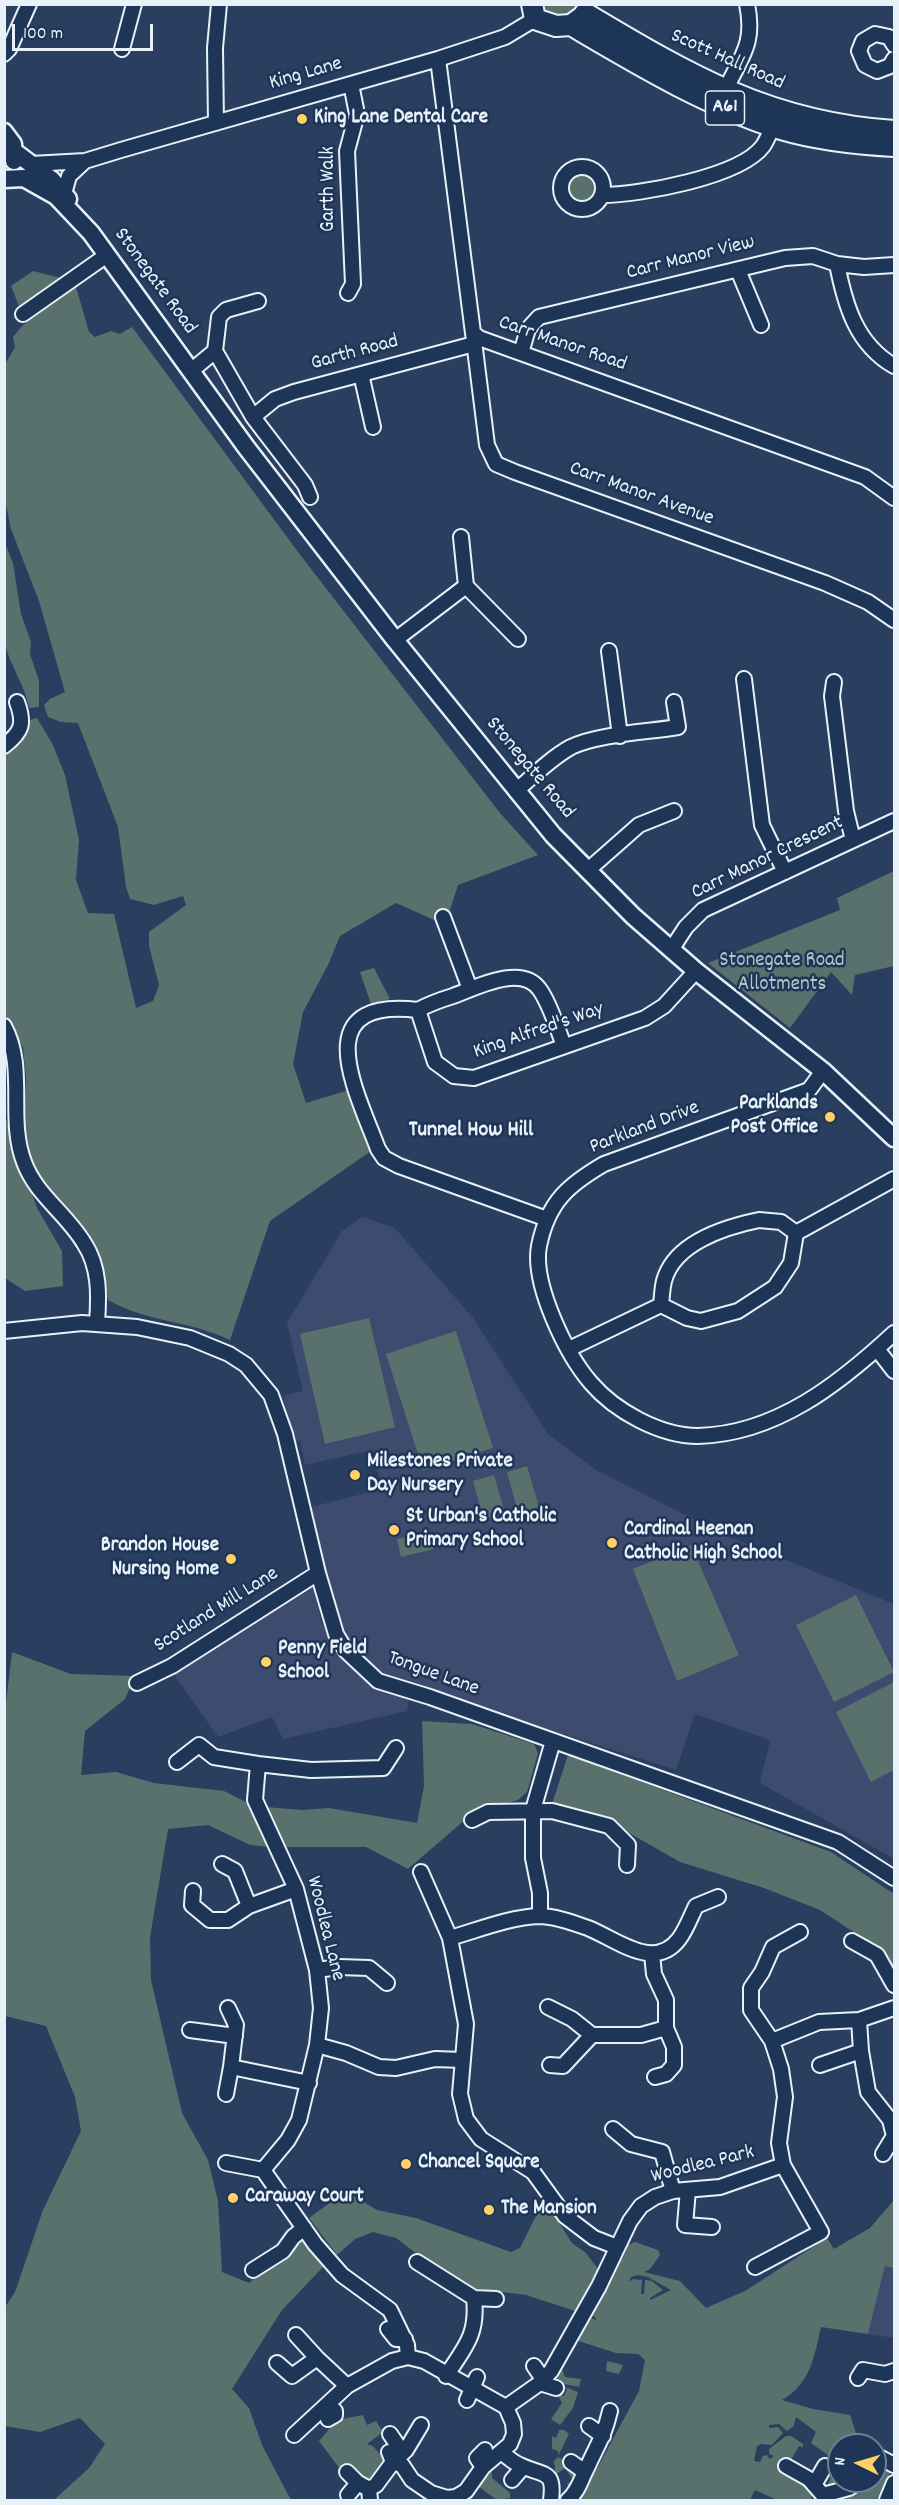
<!DOCTYPE html>
<style>
body{margin:0}
#map{position:relative;width:899px;height:2505px;overflow:hidden;background:#2a3e60;font-family:Dekko,sans-serif}
canvas{display:block}
.frame{position:absolute;inset:0;border:6px solid #e8f1f8;pointer-events:none}
.north{position:absolute;left:827px;top:2433px;width:60px;height:60px;box-sizing:border-box;background:#1d3557;border:2px solid #6e8097;border-radius:50%;rotate:275deg;font-size:16px;font-weight:700;line-height:24px;text-align:center;color:#e8f1f8}
.north::after{content:'';display:block;margin:auto;width:21px;height:27px;background:#ffd166;clip-path:polygon(50% 0,100% 100%,50% 72%,0 100%)}
.scale{position:absolute;left:12px;top:24px;width:141px;height:27px;box-sizing:border-box;border:3px solid #e8f1f8;border-top:0;padding-left:8px;font-size:18px;line-height:21px;white-space:nowrap;color:#e8f1f8;-webkit-text-stroke:4px #1d3557;paint-order:stroke}
</style>
<div id="map">
<canvas width="899" height="2505"></canvas>
<div class="frame"></div>
<div class="north">N</div>
<div class="scale">100 m</div>
</div>
<script>
const ctx = document.querySelector('canvas').getContext('2d');
ctx.lineJoin = 'round';
function fillPath(path, color) { ctx.fillStyle = color; ctx.fill(path, 'evenodd'); }
function stroke(path, color, width, dash) { ctx.strokeStyle = color; ctx.lineWidth = width; ctx.lineCap = dash ? 'butt' : 'round'; ctx.setLineDash(dash || []); ctx.stroke(path); }
function write(font, color, halo, rows, align = 'center') {
  ctx.font = font + ' Dekko,sans-serif'; ctx.lineWidth = 5; ctx.setLineDash([]); ctx.textBaseline = 'middle'; ctx.strokeStyle = halo; ctx.fillStyle = color; for (const [text, x, y, turn = 0] of rows) {
    ctx.save(); ctx.translate(x, y); ctx.rotate((+turn || 0) * Math.PI / 180); ctx.textAlign = isNaN(turn) ? turn : align; if (halo) ctx.strokeText(text, 0, 0); ctx.fillText(text, 0, 0); ctx.restore();
  }
}
fillPath(new Path2D(`
 M362,1217L395,1228L473,1318L549,1435L598,1471L727,1536L894,1604V1859L760,1783L770,1740L695,1714L676,1770L410,1685L386,1676L361,1655L341,1631L327,1593L307,1508L382,1489L373,1450L305,1465L300,1441L295,1442L284,1400L286,1395L303,1391L287,1323L342,1231Z
 M311,1581L322,1623L337,1649L361,1676L381,1688L409,1698L407,1711L283,1739L272,1717L218,1737L170,1669Z
 M885,2266L894,2268V2338L868,2334Z`), '#3c4b6e');
fillPath(new Path2D(`
 M539,4L576,5L575,11L565,18L543,16Z
 M566 188a16 16 0 1 1 32 0a16 16 0 1 1-32 0Z
 M33,271L61,278L19,306L11,286Z
 M76,287L89,332L95,337L111,331L120,334L132,327L301,556L500,813L538,855L458,885L449,913L434,920L396,903L340,936L328,965L303,1012L293,1064L306,1103L349,1090L371,1151L270,1221L230,1340C191,1321 146,1322 108,1300L106,1283L89,1234L41,1179L32,1160L24,1129L26,1077L23,1048L4,1012V756L21,743L27,721L37,718L52,743L65,775L79,840L76,880L88,913L114,914L136,1008L153,1001L159,985L149,946V932L186,905L183,896L154,905L130,899L126,887L118,827L78,723L61,722L48,717L44,705L50,699L65,692L39,601L11,529L5,501L4,366L15,347L13,337L22,326Z
 M5,543L13,563L21,614L31,642L30,654L39,681V707L29,708C25,685 10,666 5,644Z
 M894,871V966L855,975L852,995L831,972L790,1028L708,963L840,910L837,898Z
 M374,968L390,999L371,1004L360,972Z
 M4,1114L37,1208L62,1251L63,1286L25,1291L5,1278Z
 M369,1318L395,1427L325,1444L300,1334Z
 M456,1331L493,1448L423,1470L386,1354Z
 M527,1466L539,1507L518,1513L507,1472Z
 M494,1475L505,1514L484,1520L473,1481Z
 M430,1531L434,1549L401,1557L397,1539Z
 M691,1545L739,1655L677,1681L633,1569Z
 M856,1595L894,1672L834,1702L796,1625Z
 M12,1652L71,1674L135,1676L125,1699L85,1731L81,1775L116,1772L154,1783L224,1791L246,1802L269,1847L250,1845L208,1825L168,1829L150,1937L151,1980L182,2113L208,2160L218,2201L222,2272L249,2283L303,2236L325,2265L282,2310L232,2389L249,2408L262,2445L291,2500H54L89,2468L105,2444L80,2418L40,2432L5,2426V2307L15,2292L43,2210L81,2131L75,2097L46,2026L5,2016L4,1720Z
 M894,1682V1770L871,1782L836,1712Z
 M422,1721L472,1724L534,1744L538,1753L527,1792L518,1800L474,1812L408,1869L366,1847H283L265,1807L303,1810L329,1808L417,1823L424,1786Z
 M568,1755L831,1852L894,1894V1975L881,1950L820,1910L764,1888L680,1862L617,1826L568,1806L552,1804Z
 M346,2191L377,2210L416,2218L511,2252L520,2248L535,2218L540,2212L553,2213L572,2243L586,2253L598,2269L575,2311L526,2295L471,2288L449,2278L396,2238L373,2232L355,2239L337,2255L309,2218Z
 M894,2200V2268L885,2266L868,2334L821,2327C814,2357 811,2383 782,2400L813,2409L850,2415L856,2433L874,2445H839V2481H875V2446L888,2458C890,2473 892,2493 874,2500H814L827,2498L828,2485L838,2455L836,2453L835,2459H833L811,2443L816,2432L796,2417L793,2427L787,2431L779,2424L769,2425V2428L778,2427L783,2433L772,2445L761,2444L757,2446L754,2461L760,2462L763,2456L767,2455L770,2459L774,2456L769,2454V2449L786,2436H791L803,2444V2447L799,2446L789,2463L781,2457L777,2464L810,2488L812,2500H777L755,2490L750,2500H580L639,2391L645,2360L638,2354L616,2353L572,2339L589,2317L596,2320V2318L590,2314L616,2261L623,2258L628,2245L635,2242L658,2250L660,2255L650,2269L644,2272L680,2281L706,2308L745,2291L827,2238L834,2249L870,2228ZM638,2275L648,2277L671,2290L650,2300V2298L663,2290L652,2281L645,2280L644,2294H641L642,2280L633,2279L629,2282L631,2277Z
 M607,2361L623,2365L619,2374L606,2371Z
 M561,2367L565,2377L581,2379L579,2387L559,2383L556,2376Z
 M563,2386L578,2392L573,2408L560,2425L551,2419L562,2403L557,2393L564,2396L567,2389Z
 M363,2415L367,2425L376,2421L383,2432L367,2444L373,2446L388,2464L374,2483L343,2473L319,2441L337,2420Z
 M559,2430H564L569,2434L558,2456V2451L552,2449V2436L556,2438Z
 M558,2457L570,2464L578,2476L570,2488L567,2484L573,2480L565,2468L554,2476L555,2465L553,2462Z
 M492,2471V2478L510,2493V2498L497,2500L479,2487Z`), '#59716d');
const minor = new Path2D(`
 M894,45L889,37L875,34L863,41L859,51L865,65L877,71L890,66L894,59
 M122,49L134,4
 M4,54L9,49L29,4
 M438,59L473,333L479,338L865,477L894,498
 M723,96C738,59 756,48 747,4
 M216,123L215,48L219,4
 M31,164L85,161L121,150L438,59L505,37L535,19
 M561 188a21 21 0 1 1 42 0a21 21 0 1 1-42 0Z
 M64,194L69,176L85,161
 M602,195C639,195 740,177 763,146C767,140 770,132 773,126
 M837,264C845,305 856,344 894,366
 M738,270L761,325
 M348,293L353,284L347,151L357,114L351,84
 M23,314L107,255
 M473,333L487,445L496,464L515,472L825,583L868,602L894,620
 M215,351L219,317L226,310L258,301
 M521,353L528,329L539,317L785,258L813,256L837,264L864,267L894,265
 M191,371L215,351L253,417L305,485L310,497
 M361,374L373,427
 M253,417L275,399L294,392L474,344
 M461,537L466,586L518,639
 M395,640L466,586
 M609,651L620,736
 M744,679L762,825L785,872
 M834,682L832,696L846,811L853,840
 M4,746C22,732 25,724 17,702
 M516,791C533,776 551,758 571,747C598,734 648,732 678,727L674,702
 M588,870L639,825L674,811
 M443,917L470,989
 M671,950L686,927L703,910L894,821
 M418,1010C306,997 356,1090 378,1149L384,1158L399,1166L547,1219
 M418,1010L435,1062L454,1076L474,1078L645,1018L664,1006L696,971
 M418,1010C429,1004 440,1000 453,996C475,988 522,963 540,990C551,1006 557,1028 564,1046
 M4,1026C27,1068 7,1118 24,1162C36,1195 66,1213 84,1243C100,1267 99,1296 97,1323
 M823,1071L809,1090L604,1164C568,1185 548,1202 539,1246C532,1284 566,1354 591,1383C615,1411 660,1436 698,1436C776,1434 839,1384 894,1333
 M759,1220L781,1222L796,1233L791,1263L775,1287L738,1311L701,1321L687,1318L661,1305C662,1297 662,1289 664,1281C674,1243 725,1227 759,1220Z
 M796,1233L894,1179
 M4,1331L82,1323L137,1327L190,1338L229,1354L246,1365L271,1395L285,1434L318,1573L336,1634L346,1651L378,1681L430,1697L838,1842L894,1878
 M569,1349L661,1305
 M877,1349L894,1371
 M137,1683L172,1666L318,1573
 M177,1762L199,1745L214,1757L258,1764L311,1770L383,1768L396,1748
 M258,1764L255,1800L296,1889L317,1970L321,2008L317,2045L299,2120L288,2140L263,2170
 M472,1820L488,1812L552,1811L609,1826L628,1845L627,1865
 M222,1864L235,1871L249,1906
 M421,1872L450,1938L466,2024L460,2094L466,2119L481,2139L533,2172L565,2216L594,2238L617,2247
 M193,1891L192,1905L210,1920H228L249,1906L296,1889
 M540,1916V1893L533,1858V1810L553,1741
 M450,1938C478,1930 510,1917 539,1916C555,1916 574,1923 588,1928C616,1939 654,1972 679,1939C686,1930 691,1916 696,1906L718,1897
 M852,1941L877,1955L894,1985
 M652,1954L654,1974L666,2000V2028L674,2047V2065L666,2074L655,2077
 M317,1970L339,1967L369,1968L387,1983
 M548,2007L572,2019L592,2035
 M228,2008L236,2025L231,2067
 M859,2020L861,2051L868,2092L890,2120L894,2136L883,2154
 M190,2030L235,2036
 M772,2041L751,2010V1988L762,1972L773,1947L800,1932
 M317,2045L346,2053L379,2067L396,2068L435,2059L463,2060
 M550,2065L563,2066L592,2035H641L666,2028
 M820,2065L861,2051
 M226,2094L231,2067L309,2083
 M613,2129L631,2144L662,2152L673,2191
 M226,2163L263,2170
 M263,2170L315,2244L342,2275L390,2310L407,2345L408,2357
 M688,2190L685,2225L712,2227
 M417,2262L474,2298C478,2335 465,2347 446,2376
 M755,2267L821,2232L783,2165L779,2143L785,2097L781,2069L772,2041L819,2022L859,2020L894,2008
 M253,2270L283,2251L293,2237L304,2228
 M474,2298L496,2299
 M388,2329L396,2339H405
 M296,2335L317,2358
 M277,2363L292,2376L317,2358L347,2386
 M534,2366L543,2379
 M858,2378L863,2370L885,2374L894,2371
 M540,2383L556,2388
 M467,2400L477,2377
 M328,2404L335,2411V2415L328,2419
 M589,2426L603,2436
 M390,2434L403,2453
 M294,2435L347,2386L392,2361L408,2357L424,2361L506,2407
 M389,2452L393,2462L406,2450L421,2425
 M502,2452C508,2458 514,2463 522,2466C544,2476 555,2470 551,2500
 M571,2462L585,2472
 M875,2463L879,2457L894,2465
 M786,2466L809,2479L823,2495L849,2488L860,2481
 M483,2467L477,2458L485,2450
 M347,2472L358,2483L369,2489L370,2500
 M512,2480L523,2467
 M814,2485L825,2466
 M369,2489L376,2485L393,2462L402,2465L412,2480L431,2493L447,2498L456,2497L466,2491L483,2467L510,2444L514,2434L513,2423L506,2407L540,2383L551,2371L599,2286L630,2221L641,2206L655,2197L673,2191L720,2187L783,2165
 M348,2495L358,2483
 M568,2500C578,2492 581,2479 587,2468C597,2445 604,2437 610,2411
 M887,2500L894,2483`);
const major = new Path2D(`
 M4,132L13,144L14,161
 M15,152L52,180L68,199
 M4,179L24,178L56,196L91,233L246,447L395,640L553,835L633,916L696,971L823,1071L894,1138`);
const highway = new Path2D(`
 M532,4L535,19L556,26L571,25L582,17
 M585,13C689,75 770,123 894,131
 M571,25C639,65 705,105 781,129C818,140 857,144 894,146`);
stroke(minor, '#e8f1f8', 18);
stroke(major, '#e8f1f8', 21);
stroke(highway, '#e8f1f8', 24);
stroke(minor, '#1d3557', 14);
stroke(major, '#1d3557', 16);
stroke(highway, '#1d3557', 20);
for (const [x, y, r, color] of [
 [302,119,6,"#ffd166"],
 [830,1117,6,"#ffd166"],
 [355,1475,6,"#ffd166"],
 [394,1530,6,"#ffd166"],
 [612,1543,6,"#ffd166"],
 [231,1559,6,"#ffd166"],
 [266,1662,6,"#ffd166"],
 [406,2164,6,"#ffd166"],
 [233,2198,6,"#ffd166"],
 [489,2210,6,"#ffd166"]
]) { const dot = new Path2D(); dot.arc(x, y, r, 0, 2 * Math.PI); ctx.fillStyle = color; ctx.fill(dot); stroke(dot, '#1d3557', 2); }
for (const [x, y, w] of [
 [725,108,39]
]) { const box = new Path2D(); box.roundRect(x - w / 2, y - 17, w, 34, 4.5); ctx.fillStyle = '#1d3557'; ctx.fill(box); stroke(box, '#e8f1f8', 1.5); }
write('bold 20px', '#e8f1f8', null, [
 ["A61",725,108]
]);
write('21px', '#e8f1f8', '#1d3557', [
 ["Scott Hall Road",727,61,24],
 ["King Lane",306,75,-16],
 ["Garth Walk",330,189,-90],
 ["Carr Manor View",691,259,-14],
 ["Stonegate Road",154,282,54],
 ["Carr Manor Road",562,345,19],
 ["Garth Road",355,354,-15],
 ["Carr Manor Avenue",641,495,20],
 ["Stonegate Road",529,769,50],
 ["Carr Manor Crescent",768,859,-26],
 ["King Alfred's Way",539,1032,-19],
 ["Parkland Drive",645,1129,-21],
 ["Scotland Mill Lane",217,1611,-32],
 ["Tongue Lane",433,1675,20],
 ["Woodlea Lane",324,1929,76],
 ["Woodlea Park",703,2166,-14]
]);
write('bold 21px', '#e8f1f8', '#1d3557', [
 ["King Lane Dental Care",314,119],
 ["Parklands",818,1105,"right"],
 ["Post Office",818,1129,"right"],
 ["Milestones Private",367,1463],
 ["Day Nursery",367,1487],
 ["St Urban's Catholic",406,1518],
 ["Primary School",406,1542],
 ["Cardinal Heenan",624,1531],
 ["Catholic High School",624,1555],
 ["Brandon House",219,1547,"right"],
 ["Nursing Home",219,1571,"right"],
 ["Penny Field",278,1650],
 ["School",278,1674],
 ["Chancel Square",418,2164],
 ["Caraway Court",245,2198],
 ["The Mansion",501,2210]
], 'left');
write('21px', '#b6c4c7', '#1d3557', [
 ["Stonegate Road",782,962],
 ["Allotments",782,986]
]);
write('bold 22px', '#e8f1f8', '#1d3557', [
 ["Tunnel How Hill",471,1132]
]);
</script>
